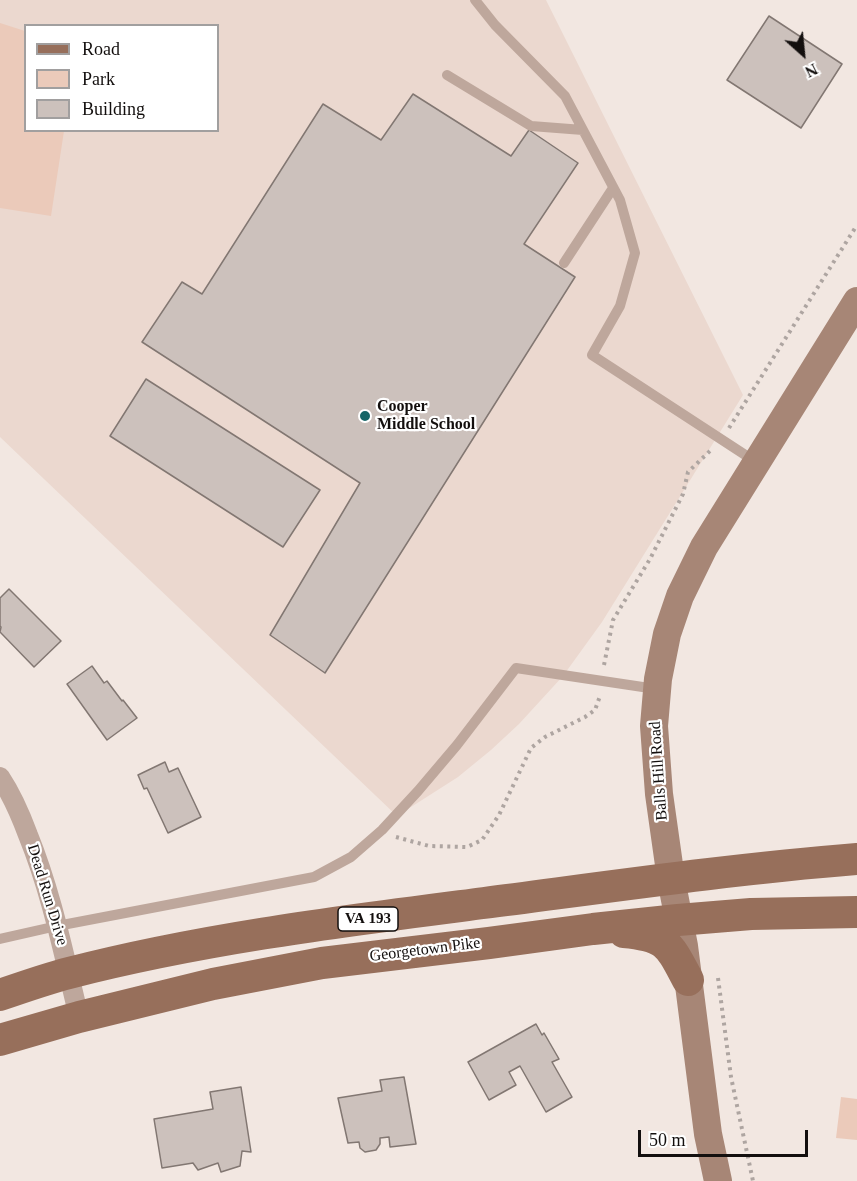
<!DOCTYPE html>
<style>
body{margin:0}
#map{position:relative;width:857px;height:1181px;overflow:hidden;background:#f2e7e1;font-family:Georgia,serif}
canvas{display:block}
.legend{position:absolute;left:24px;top:24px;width:195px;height:108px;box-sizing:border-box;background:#fff;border:2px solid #a19f9f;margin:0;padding:8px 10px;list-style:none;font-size:18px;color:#130f0e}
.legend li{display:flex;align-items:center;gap:12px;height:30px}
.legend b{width:30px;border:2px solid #a19f9f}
.north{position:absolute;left:773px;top:24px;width:60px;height:60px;-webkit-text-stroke:4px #fff;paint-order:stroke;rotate:153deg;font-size:16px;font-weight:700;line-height:24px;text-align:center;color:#130f0e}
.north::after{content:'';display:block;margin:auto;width:21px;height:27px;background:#130f0e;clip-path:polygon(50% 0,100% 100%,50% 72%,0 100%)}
.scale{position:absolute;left:638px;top:1130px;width:170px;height:27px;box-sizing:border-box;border:3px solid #130f0e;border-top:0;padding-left:8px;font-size:18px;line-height:21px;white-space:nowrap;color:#130f0e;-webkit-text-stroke:4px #fff;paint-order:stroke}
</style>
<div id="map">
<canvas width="857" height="1181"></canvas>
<ul class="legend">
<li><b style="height:8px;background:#976f5b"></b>Road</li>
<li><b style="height:16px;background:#ebcaba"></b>Park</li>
<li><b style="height:16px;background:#ccc1bc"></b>Building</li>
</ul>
<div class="north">N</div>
<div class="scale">50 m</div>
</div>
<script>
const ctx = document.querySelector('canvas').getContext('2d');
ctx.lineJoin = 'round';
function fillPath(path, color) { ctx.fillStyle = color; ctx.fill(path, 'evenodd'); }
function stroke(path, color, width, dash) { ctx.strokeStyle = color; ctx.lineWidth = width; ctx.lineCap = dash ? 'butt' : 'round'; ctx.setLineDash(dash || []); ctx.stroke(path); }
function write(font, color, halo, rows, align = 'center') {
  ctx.font = font + ' Georgia,serif'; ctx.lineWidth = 4.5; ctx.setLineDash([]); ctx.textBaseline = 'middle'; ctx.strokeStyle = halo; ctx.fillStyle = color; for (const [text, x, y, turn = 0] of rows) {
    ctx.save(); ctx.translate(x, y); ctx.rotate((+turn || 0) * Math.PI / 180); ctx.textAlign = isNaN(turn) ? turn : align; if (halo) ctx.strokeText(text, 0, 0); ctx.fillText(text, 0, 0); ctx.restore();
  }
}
fillPath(new Path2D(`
 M0,0H546L743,395L602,622L563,676L519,724L491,750L458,777L397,816L0,437ZM26,26H218V130H26Z`), '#ebd8cf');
fillPath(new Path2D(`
 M0,23L25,31L26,130L64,131L51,216L0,208Z
 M841,1097L857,1099V1140L836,1138Z`), '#ebcaba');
const building = new Path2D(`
 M769,16L842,64L801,128L727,80Z
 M413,94L511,156L529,130L578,163L524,244L575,277L325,673L270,635L360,483L142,342L182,282L202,294L323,104L381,140Z
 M146,379L320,490L283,547L110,436Z
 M9,589L61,641L34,667L0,632L1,627L0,626V598Z
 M92,666L104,683L107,681L122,701L123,700L137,718L107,740L67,684Z
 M165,762L169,772L178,768L201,817L168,833L147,788L144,789L138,775Z
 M536,1024L542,1035L544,1033L559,1059L552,1062L572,1097L546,1112L520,1066L509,1072L516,1085L489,1100L468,1062Z
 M404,1077L416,1144L390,1147L389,1137L380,1138V1144L376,1150L365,1152L360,1148L359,1142L348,1143L338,1098L382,1091L380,1080Z
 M241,1087L251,1152L242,1151L240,1166L221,1172L218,1163L198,1170L193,1163L162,1168L154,1119L213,1109L210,1092Z`);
fillPath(building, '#ccc1bc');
stroke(building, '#827772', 1.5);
stroke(new Path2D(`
 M729,428L857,225
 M604,665L613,620L650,559L683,494L688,472L711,450
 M396,837L429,846L467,847L482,840L499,815L531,748L545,737L585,717L595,710L600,696
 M718,978L731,1077L753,1181`), '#aea5a1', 4, [3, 4.5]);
stroke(new Path2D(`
 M475,0L495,25L565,96L620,200L635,253L620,306L592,355L756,462
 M447,75L531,126L583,130
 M564,263L613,188
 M0,939L57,926L314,877L351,857L382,830L418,791L457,745L516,668L656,689`), '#bea79c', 10);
stroke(new Path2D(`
 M0,777C12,795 21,816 28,835C52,894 64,956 79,1017`), '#bea79c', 20);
stroke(new Path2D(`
 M718,1181L708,1134L684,946L671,879L659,794L654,726L658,679L667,634L680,596L704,547L857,301`), '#a78676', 28);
stroke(new Path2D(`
 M624,932C667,936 669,944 688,980
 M0,995C23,987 46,979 69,973C205,938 345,921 484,903C608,887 732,869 857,859
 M0,1040L79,1017L213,984L322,963L489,943L593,929L678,920L751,914L857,912`), '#976f5b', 32);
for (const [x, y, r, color] of [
 [365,416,6,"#166567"]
]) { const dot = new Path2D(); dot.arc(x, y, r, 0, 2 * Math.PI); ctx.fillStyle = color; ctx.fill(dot); stroke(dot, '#fff', 2); }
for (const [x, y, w] of [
 [368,919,60]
]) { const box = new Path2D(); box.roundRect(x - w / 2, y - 12, w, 24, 4.5); ctx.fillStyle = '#fff'; ctx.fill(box); stroke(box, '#130f0e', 1.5); }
write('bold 15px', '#130f0e', null, [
 ["VA 193",368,919]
]);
write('bold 16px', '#130f0e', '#fff', [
 ["Cooper",377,407],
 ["Middle School",377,425]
], 'left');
write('16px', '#130f0e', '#fff', [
 ["Balls Hill Road",659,771,-94],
 ["Dead Run Drive",47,895,73],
 ["Georgetown Pike",425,950,-7]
]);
</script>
